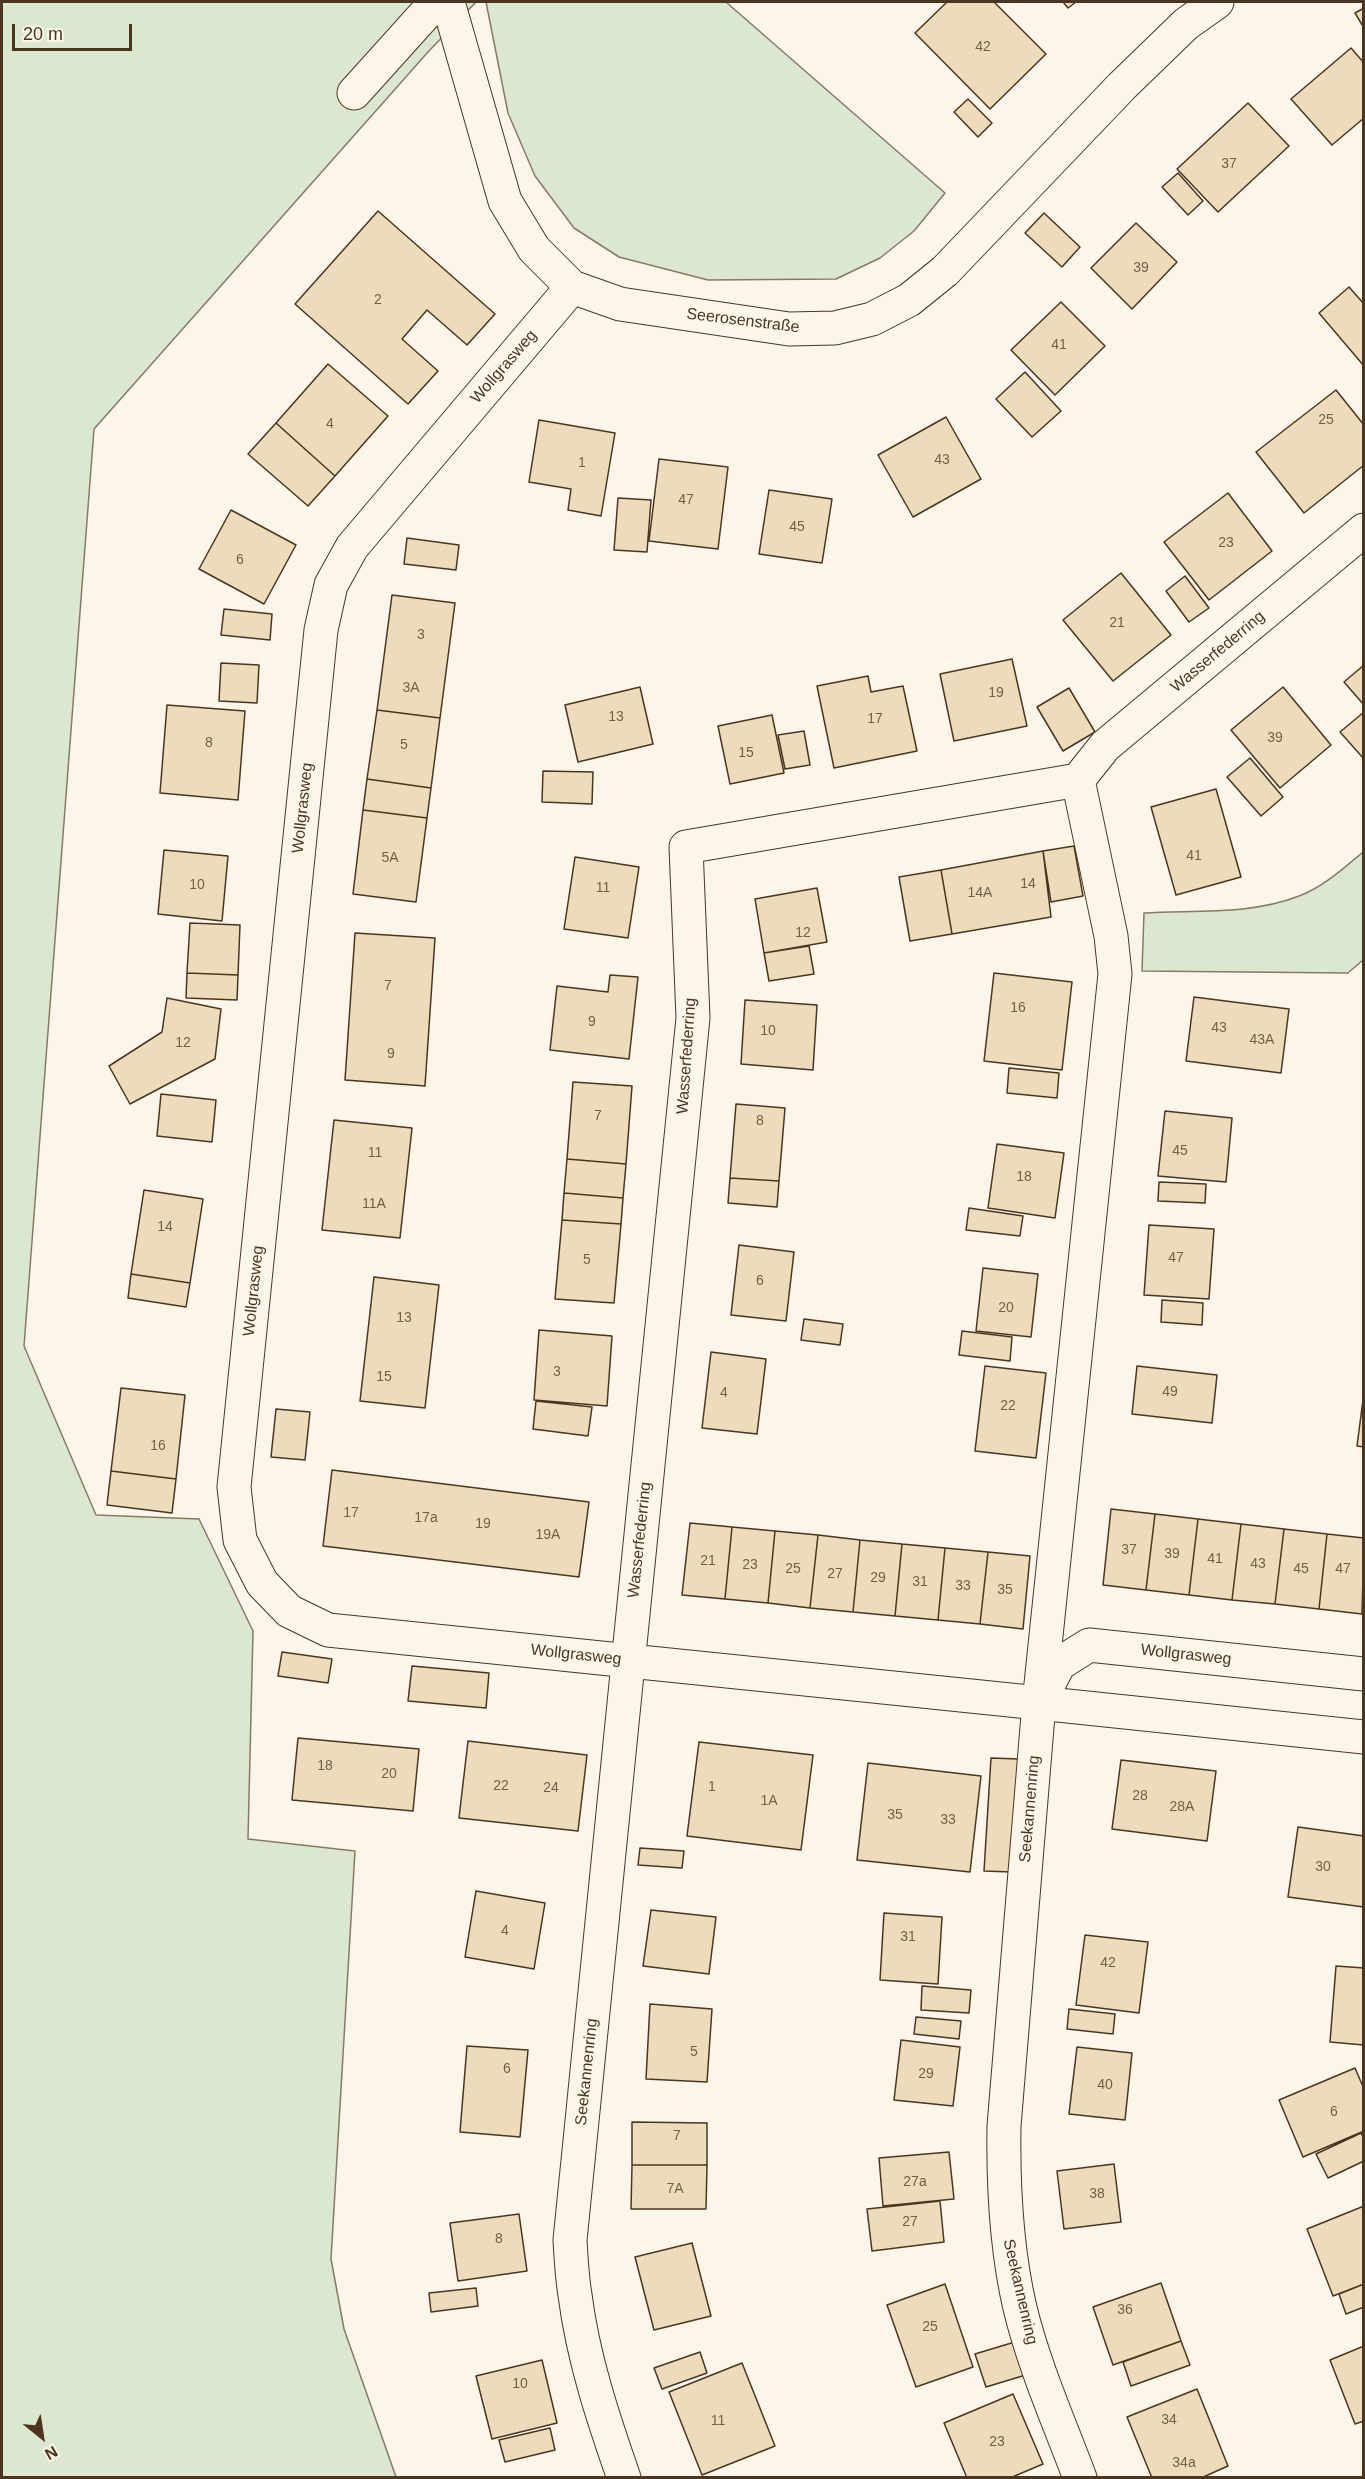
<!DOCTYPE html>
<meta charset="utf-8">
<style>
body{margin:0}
#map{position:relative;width:1365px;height:2479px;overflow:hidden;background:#fbf6e9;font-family:Arial,sans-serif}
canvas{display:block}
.frame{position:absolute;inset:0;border:3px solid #4a3520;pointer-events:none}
.north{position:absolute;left:12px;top:2407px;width:60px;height:60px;-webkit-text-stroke:4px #fbf6e9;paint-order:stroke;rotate:150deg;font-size:16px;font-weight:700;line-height:24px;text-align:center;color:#4a3520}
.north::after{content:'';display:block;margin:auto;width:21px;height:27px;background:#4a3520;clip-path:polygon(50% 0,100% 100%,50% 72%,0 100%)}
.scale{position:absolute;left:12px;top:24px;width:120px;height:27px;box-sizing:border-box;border:3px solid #4a3520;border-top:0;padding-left:8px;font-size:18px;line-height:21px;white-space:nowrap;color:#4a3520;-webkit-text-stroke:4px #fbf6e9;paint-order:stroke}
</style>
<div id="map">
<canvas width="1365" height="2479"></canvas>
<div class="frame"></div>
<div class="north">N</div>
<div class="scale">20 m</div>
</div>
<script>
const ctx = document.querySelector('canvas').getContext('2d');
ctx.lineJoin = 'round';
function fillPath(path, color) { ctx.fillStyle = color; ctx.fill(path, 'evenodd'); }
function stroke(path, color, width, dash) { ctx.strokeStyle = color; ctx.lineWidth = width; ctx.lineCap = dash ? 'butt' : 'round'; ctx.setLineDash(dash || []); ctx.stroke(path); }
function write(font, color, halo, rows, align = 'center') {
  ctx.font = font + ' Arial,sans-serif'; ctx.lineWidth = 4.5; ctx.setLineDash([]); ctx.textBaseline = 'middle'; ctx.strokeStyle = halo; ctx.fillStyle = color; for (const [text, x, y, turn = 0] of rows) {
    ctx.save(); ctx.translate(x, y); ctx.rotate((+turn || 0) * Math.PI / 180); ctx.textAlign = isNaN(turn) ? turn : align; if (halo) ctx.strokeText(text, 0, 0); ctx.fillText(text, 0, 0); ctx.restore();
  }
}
const green = new Path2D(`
 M2,2H476L428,52L94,429L24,1346L96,1515L199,1519L253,1631L248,1839L355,1851L331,2259L344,2329L396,2477H2Z
 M486,2H726L945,193L914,231L880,258L836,279L708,280L619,257L574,228L535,176L508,113Z
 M1363,852V960L1348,973L1142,971L1144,913C1195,910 1251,915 1299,896C1323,887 1344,868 1363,852Z`);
fillPath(green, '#dce7d0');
stroke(green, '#887966', 1.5);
const building = new Path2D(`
 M947,2H994L1046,54L990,109L915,33Z
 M1063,2H1076L1068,8Z
 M1364,8V28L1355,13Z
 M1351,48L1364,63V118L1332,145L1291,99Z
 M968,99L992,123L978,137L954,112Z
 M1248,103L1289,146L1218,212L1177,169Z
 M1178,173L1203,201L1188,215L1162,187Z
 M378,211L495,314L467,345L427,310L402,339L438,371L408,404L295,304Z
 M1044,213L1080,247L1062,267L1025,233Z
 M1136,223L1177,262L1132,309L1091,268Z
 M1349,287L1364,304V366L1319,313Z
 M1061,302L1105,346L1055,395L1011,350Z
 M328,364L388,416L335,476L276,423Z
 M1025,372L1061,411L1032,437L996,399Z
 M1336,390L1364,425V465L1304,513L1256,452Z
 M946,417L981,479L913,517L878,455Z
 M539,420L615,433L601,516L568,510L571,489L529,482Z
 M276,423L335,476L308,506L248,454Z
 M659,459L728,467L718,549L649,541Z
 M769,490L832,499L822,563L759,554Z
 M1228,493L1272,551L1209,600L1164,542Z
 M618,498L651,500L647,552L614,550Z
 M231,510L296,545L264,604L199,569Z
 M407,538L459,545L456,570L404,564Z
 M1121,573L1171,635L1113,681L1063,620Z
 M1185,576L1209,608L1189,622L1166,591Z
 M392,595L455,603L440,718L377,710Z
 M224,609L272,614L270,640L221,635Z
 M1012,659L1027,726L954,741L940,674Z
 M221,663L259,665L257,703L219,701Z
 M1364,665V705L1344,682Z
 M868,676L871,692L903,686L917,751L834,768L817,686Z
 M640,687L653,744L578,762L565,705Z
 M1283,687L1331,745L1280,788L1231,730Z
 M1069,688L1095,732L1063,751L1037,707Z
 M167,705L245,711L238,800L160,793Z
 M377,710L440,718L431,788L367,779Z
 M1364,712V759L1340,732Z
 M772,715L784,773L730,784L718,726Z
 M804,731L810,765L785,769L778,735Z
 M1250,758L1283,797L1261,816L1227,777Z
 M543,771L593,772L592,804L542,802Z
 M367,779L431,788L427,818L363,810Z
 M1216,789L1241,877L1176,895L1151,807Z
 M363,810L427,818L416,902L353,894Z
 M1074,846L1083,896L1051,902L1043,851Z
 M164,850L228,856L222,921L158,914Z
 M1043,851L1051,917L952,934L941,870Z
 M575,857L639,867L628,938L564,929Z
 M941,870L952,934L910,941L899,877Z
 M817,888L827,942L764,953L755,899Z
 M190,923L240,925L238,975L187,973Z
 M355,933L435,938L425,1086L345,1080Z
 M809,946L814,974L769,981L764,953Z
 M187,973L238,975L237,1000L186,998Z
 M994,973L1072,982L1062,1070L984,1061Z
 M610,975L638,977L629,1059L550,1050L557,986L608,992Z
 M1194,997L1289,1009L1281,1073L1186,1061Z
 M167,998L221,1009L215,1059L130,1104L109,1066L162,1032Z
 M745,1000L817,1005L813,1070L741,1064Z
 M1009,1068L1059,1073L1057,1098L1007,1093Z
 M573,1082L632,1086L626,1164L567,1159Z
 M161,1094L216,1100L212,1142L157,1136Z
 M736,1104L785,1108L779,1181L730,1178Z
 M1165,1111L1232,1118L1226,1182L1158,1176Z
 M334,1120L412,1128L400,1238L322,1230Z
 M997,1144L1064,1153L1055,1218L988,1208Z
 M567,1159L626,1164L623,1198L564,1193Z
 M730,1178L779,1181L777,1207L728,1203Z
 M1159,1182L1206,1184L1205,1203L1158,1201Z
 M144,1190L203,1199L190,1283L131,1274Z
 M564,1193L623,1198L621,1224L562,1220Z
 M969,1208L1023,1216L1020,1236L966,1230Z
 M562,1220L621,1224L614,1303L555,1299Z
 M1149,1225L1214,1229L1209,1299L1144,1295Z
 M739,1245L794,1252L786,1321L731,1315Z
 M983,1268L1038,1274L1031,1337L976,1331Z
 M131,1274L190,1283L186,1307L128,1298Z
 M374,1277L439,1285L425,1408L360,1401Z
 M1162,1300L1203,1303L1202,1325L1161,1322Z
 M804,1319L843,1324L840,1345L801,1340Z
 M539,1330L612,1336L607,1406L534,1400Z
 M962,1331L1012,1337L1010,1361L959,1355Z
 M711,1352L766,1359L757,1434L702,1428Z
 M985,1366L1046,1373L1036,1458L975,1451Z
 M1137,1366L1217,1375L1212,1423L1132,1414Z
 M121,1388L185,1395L176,1479L111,1471Z
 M1364,1392V1447L1357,1446Z
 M536,1401L592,1407L588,1436L533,1429Z
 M276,1409L310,1412L305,1460L271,1457Z
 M332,1470L589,1502L579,1577L323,1546Z
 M111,1471L176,1479L172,1513L107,1505Z
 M1111,1509L1155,1514L1146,1590L1103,1585Z
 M1155,1514L1198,1519L1189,1595L1146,1590Z
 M1198,1519L1241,1524L1232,1600L1189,1595Z
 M690,1523L732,1527L725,1599L682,1595Z
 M1241,1524L1284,1529L1275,1604L1232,1600Z
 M732,1527L775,1531L768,1603L725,1599Z
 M1284,1529L1327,1534L1319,1609L1275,1604Z
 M775,1531L818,1535L810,1608L768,1603Z
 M1327,1534L1364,1538L1362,1614L1319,1609Z
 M818,1535L860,1540L853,1612L810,1608Z
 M860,1540L902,1544L895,1616L853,1612Z
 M902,1544L945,1548L938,1620L895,1616Z
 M945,1548L988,1552L980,1624L938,1620Z
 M988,1552L1030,1556L1023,1629L980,1624Z
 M282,1652L332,1659L328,1683L278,1676Z
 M412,1666L489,1673L486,1708L408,1701Z
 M298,1738L419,1749L413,1811L292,1800Z
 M468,1741L587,1755L578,1831L459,1818Z
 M699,1742L813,1755L801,1850L687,1836Z
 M991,1758L1019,1759L1012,1872L984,1871Z
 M1121,1760L1216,1771L1207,1841L1112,1829Z
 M868,1763L981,1776L970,1872L857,1860Z
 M1298,1827L1364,1836V1907L1288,1897Z
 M640,1848L684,1851L682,1868L638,1865Z
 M476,1891L545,1903L534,1969L465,1957Z
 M651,1910L716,1917L709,1974L643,1966Z
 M884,1913L942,1917L938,1984L880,1980Z
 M1085,1935L1148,1942L1139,2013L1076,2005Z
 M1336,1966L1364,1968V2045L1330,2042Z
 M922,1986L971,1990L969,2013L921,2010Z
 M650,2004L712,2009L707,2082L646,2079Z
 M1069,2009L1115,2014L1113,2034L1067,2029Z
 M916,2017L961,2021L959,2039L914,2034Z
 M901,2040L960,2047L953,2106L894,2100Z
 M467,2046L528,2050L520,2137L460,2132Z
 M1077,2047L1132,2053L1125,2120L1069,2114Z
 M1355,2068L1364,2089V2131L1303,2157L1279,2100Z
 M632,2122L707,2123V2165H632Z
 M1361,2133L1364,2139V2161L1328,2178L1316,2154Z
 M949,2152L954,2199L883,2206L879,2158Z
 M1114,2164L1121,2222L1064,2229L1057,2171Z
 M632,2165H707L706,2209H631Z
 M940,2201L944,2242L872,2251L867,2209Z
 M1364,2206V2284L1333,2296L1307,2229Z
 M519,2214L527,2271L458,2281L450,2223Z
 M692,2243L711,2316L654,2330L635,2257Z
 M1161,2283L1181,2341L1113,2365L1093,2307Z
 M945,2284L973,2367L916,2387L887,2305Z
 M1364,2284V2307L1346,2314L1339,2294Z
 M476,2288L478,2306L431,2312L429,2293Z
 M1018,2341L1029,2374L986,2387L975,2354Z
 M1181,2341L1190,2365L1131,2386L1123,2362Z
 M1364,2346V2421L1355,2424L1330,2360Z
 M700,2352L707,2373L662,2389L654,2368Z
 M542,2360L557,2423L492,2439L476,2376Z
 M742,2363L775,2446L702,2475L669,2392Z
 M1197,2389L1228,2466L1201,2478H1152L1127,2417Z
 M1013,2394L1043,2464L1010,2478H967L944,2423Z
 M550,2428L555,2450L505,2462L499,2440Z`);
fillPath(building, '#ecdcbc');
stroke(building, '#4a3520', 1.5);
const street = new Path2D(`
 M448,2L505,201L534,249L572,287L620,304L789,329L835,328L872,319L909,300L945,271L1122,86L1186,24L1217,2
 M354,93L436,2
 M572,287L352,547L331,585L321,630L234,1487L240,1540L262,1583L289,1611L328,1630L1039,1703L1059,1664L1089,1645L1364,1674
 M1078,780L1105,746L1364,530
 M1039,1703L1364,1737
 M624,2478C603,2418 583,2358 575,2295C572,2277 571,2258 570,2240L693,1018L686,847L1078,780L1111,936L1115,974L1039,1703L1004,2126C1003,2188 1006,2248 1020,2308C1034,2366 1059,2422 1080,2478`);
stroke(street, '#4a3520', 35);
stroke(street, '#fbf6e9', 33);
write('14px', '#725f47', null, [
 ["42",983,47],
 ["37",1229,164],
 ["39",1141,268],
 ["2",378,300],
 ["41",1059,345],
 ["25",1326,420],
 ["4",330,424],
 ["43",942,460],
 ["1",582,463],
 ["47",686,500],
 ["45",797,527],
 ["23",1226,543],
 ["6",240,560],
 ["21",1117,623],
 ["3",421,635],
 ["3A",411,688],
 ["19",996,693],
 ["13",616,717],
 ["17",875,719],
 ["39",1275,738],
 ["8",209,743],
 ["5",404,745],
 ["15",746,753],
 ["41",1194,856],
 ["5A",390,858],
 ["14",1028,884],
 ["10",197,885],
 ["11",603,888],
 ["14A",980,893],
 ["12",803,933],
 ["7",388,986],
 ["16",1018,1008],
 ["9",592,1022],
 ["43",1219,1028],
 ["10",768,1031],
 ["43A",1262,1040],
 ["12",183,1043],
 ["9",391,1054],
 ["7",598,1116],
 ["8",760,1121],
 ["45",1180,1151],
 ["11",375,1153],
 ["18",1024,1177],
 ["11A",374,1204],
 ["14",165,1227],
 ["47",1176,1258],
 ["5",587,1260],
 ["6",760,1281],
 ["20",1006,1308],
 ["13",404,1318],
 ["3",557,1372],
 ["15",384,1377],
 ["49",1170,1392],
 ["4",724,1393],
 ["22",1008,1406],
 ["16",158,1446],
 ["17",351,1513],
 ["17a",426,1518],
 ["19",483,1524],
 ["19A",548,1535],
 ["37",1129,1550],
 ["39",1172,1554],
 ["41",1215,1559],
 ["21",708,1561],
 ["43",1258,1564],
 ["23",750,1565],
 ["25",793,1569],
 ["45",1301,1569],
 ["47",1343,1569],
 ["27",835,1574],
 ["29",878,1578],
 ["31",920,1582],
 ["33",963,1586],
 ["35",1005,1590],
 ["18",325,1766],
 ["20",389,1774],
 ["22",501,1786],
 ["1",712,1787],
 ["24",551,1788],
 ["28",1140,1796],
 ["1A",769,1801],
 ["28A",1182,1807],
 ["35",895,1815],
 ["33",948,1820],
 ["30",1323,1867],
 ["4",505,1931],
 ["31",908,1937],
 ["42",1108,1963],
 ["5",694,2052],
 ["6",507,2069],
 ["29",926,2074],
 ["40",1105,2085],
 ["6",1334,2112],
 ["7",677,2136],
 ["27a",915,2182],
 ["7A",675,2189],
 ["38",1097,2194],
 ["27",910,2222],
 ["8",499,2239],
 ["36",1125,2310],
 ["25",930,2327],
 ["10",520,2384],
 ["34",1169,2420],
 ["11",718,2421],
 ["23",997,2442],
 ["34a",1184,2463]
]);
write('16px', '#4a3520', '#fbf6e9', [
 ["Seerosenstraße",743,321,7],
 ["Wollgrasweg",504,367,-49],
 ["Wasserfederring",1218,652,-40],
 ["Wollgrasweg",303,808,-84],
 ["Wasserfederring",687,1056,-86],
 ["Wollgrasweg",254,1291,-84],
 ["Wasserfederring",640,1540,-84],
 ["Wollgrasweg",576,1655,6],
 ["Wollgrasweg",1186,1655,6],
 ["Seekannenring",1030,1809,-85],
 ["Seekannenring",587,2072,-84],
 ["Seekannenring",1020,2292,77]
]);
</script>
